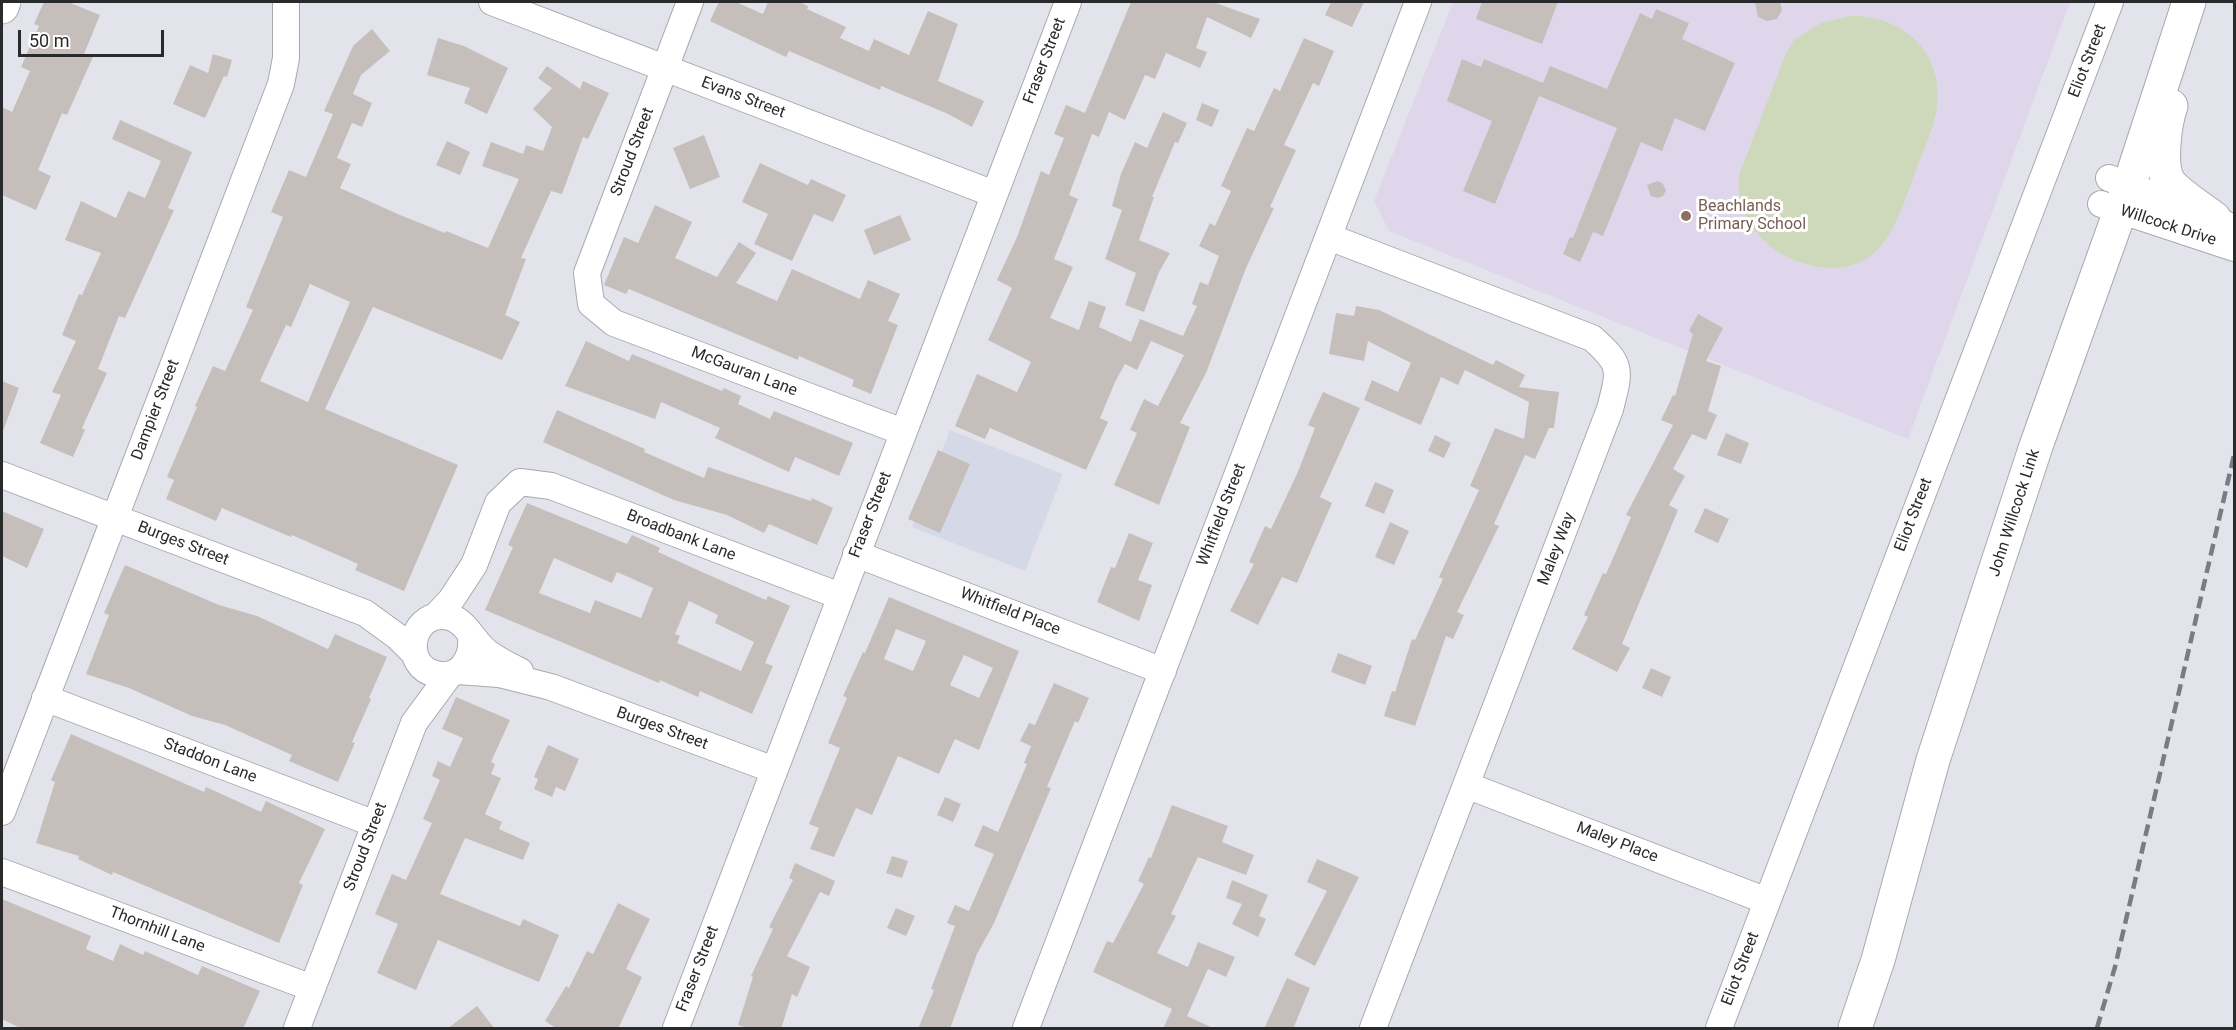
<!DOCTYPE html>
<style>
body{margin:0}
#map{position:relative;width:2236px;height:1030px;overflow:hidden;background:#e3e4eb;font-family:Roboto,sans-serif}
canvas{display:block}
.frame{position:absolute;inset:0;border:3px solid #292a2c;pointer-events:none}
.scale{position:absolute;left:18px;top:30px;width:146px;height:27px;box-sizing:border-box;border:3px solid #292a2c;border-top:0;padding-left:8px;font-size:18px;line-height:21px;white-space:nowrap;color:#292a2c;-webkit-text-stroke:4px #fff;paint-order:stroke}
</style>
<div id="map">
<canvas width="2236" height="1030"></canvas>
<div class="frame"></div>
<div class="scale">50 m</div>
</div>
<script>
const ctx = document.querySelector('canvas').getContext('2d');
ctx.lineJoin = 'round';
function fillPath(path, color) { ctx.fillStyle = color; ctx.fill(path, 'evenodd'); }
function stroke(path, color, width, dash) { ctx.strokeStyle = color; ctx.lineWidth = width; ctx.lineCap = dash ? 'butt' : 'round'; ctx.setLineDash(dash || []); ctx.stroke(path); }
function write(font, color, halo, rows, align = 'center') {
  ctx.font = font + ' Roboto,sans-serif'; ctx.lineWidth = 6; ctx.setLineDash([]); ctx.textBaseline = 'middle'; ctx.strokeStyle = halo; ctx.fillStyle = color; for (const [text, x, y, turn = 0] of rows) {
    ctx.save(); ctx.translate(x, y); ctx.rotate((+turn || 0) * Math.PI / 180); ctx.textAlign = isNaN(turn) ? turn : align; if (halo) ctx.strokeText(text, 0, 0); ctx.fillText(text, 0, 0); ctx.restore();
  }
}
fillPath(new Path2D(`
 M950,430L1063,474L1025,571L912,527Z`), '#d5d8e6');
fillPath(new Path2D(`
 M1453,2H2070L1908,439L1389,231L1374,201Z`), '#dfd6eb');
fillPath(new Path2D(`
 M1850,16C1902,15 1944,51 1937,107C1934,129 1923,151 1915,172C1898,219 1884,276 1820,267C1805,265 1786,258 1774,249C1749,229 1736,207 1739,175L1787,51L1794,40L1821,23Z`), '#ced8bb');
fillPath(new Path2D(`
 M44,2H68L100,15L84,54L93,57L67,115L62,113L38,170L51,176L36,210L2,195V107L12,112L30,71L21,67L39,26L34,24Z
 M719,2H736L763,14L768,2H799L808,6L807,9L846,27L840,38L869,51L874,39L909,55L928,11L958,24L938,81L984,101L972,127L946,113L881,86L880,90L789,51L786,57L710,21Z
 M1131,2H1213L1260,19L1251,38L1207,17L1196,48L1207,52L1200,68L1166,53L1155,79L1145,75L1125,120L1109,112L1099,137L1092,134L1069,195L1078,199L1054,259L1073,267L1050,318L1079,330L1089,301L1106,307L1099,327L1131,342L1140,319L1183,336L1197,306L1192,304L1200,282L1208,285L1219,256L1199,246L1210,223L1215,226L1231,191L1221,186L1247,128L1254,131L1274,88L1280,91L1304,38L1334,51L1319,86L1313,83L1284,145L1296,150L1270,207L1274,208L1246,268L1206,373L1180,423L1190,427L1159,505L1114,485L1137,433L1130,430L1144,399L1158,406L1184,355L1151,341L1137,370L1125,364L1115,382L1100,418L1108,422L1086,470L990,428L985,439L955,426L977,374L1017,392L1031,362L988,340L1012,288L997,280L1017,237L1041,171L1049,175L1064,138L1054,134L1066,105L1085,113Z
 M1331,2H1364L1352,27L1325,15Z
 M1482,2H1558L1542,44L1476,19Z
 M1755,2H1780L1782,10L1777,19L1767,21L1758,17Z
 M1656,9L1689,23L1682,39L1735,63L1705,131L1675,118L1662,151L1641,142L1603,236L1593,232L1580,262L1563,254L1570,237L1573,238L1617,128L1539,96L1495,204L1463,191L1492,121L1447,101L1462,59L1481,67L1484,59L1543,83L1550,66L1607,89L1640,13L1652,19Z
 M372,29L390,51L361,75L353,94L372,103L362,127L352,123L337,158L351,164L340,188L400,215L445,233L446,231L488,248L519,179L482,166L491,142L523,154L526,145L543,151L552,127L533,109L552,88L538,78L547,66L580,89L583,81L609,93L588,139L583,137L562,194L551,191L521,258L526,259L505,315L520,322L502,360L373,307L325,409L458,465L404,591L355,570L358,564L292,535L291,537L222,508L216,521L166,499L174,480L167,477L197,407L195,406L213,366L225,371L253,310L246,307L283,217L271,212L289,170L306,177L333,114L324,111L353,46ZM310,284L350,302L308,402L260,381L286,325L291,327Z
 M438,38L464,46L508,68L487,114L464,103L470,88L427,75Z
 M213,54L232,60L227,77L224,76L205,118L173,104L190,65L208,73Z
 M1202,103L1219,110L1212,127L1196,120Z
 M1163,112L1187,123L1178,143L1175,142L1152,197H1154L1139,240L1170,253L1159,272L1144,312L1125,305L1136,273L1105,259L1122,210L1112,206L1121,174L1135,142L1147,148Z
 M120,120L192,152L168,208L174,210L125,318L119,316L98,369L107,373L82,428L85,430L73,457L40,443L61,395L52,392L76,341L62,335L79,294L82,295L101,253L65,240L81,201L116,218L128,191L145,198L161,161L112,139Z
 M704,135L720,177L690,189L673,148Z
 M447,141L470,152L460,175L436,165Z
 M760,163L808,185L811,179L846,195L833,222L814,214L792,261L754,244L768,214L742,202Z
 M1658,181L1663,184L1666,190L1663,196L1657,198L1651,196L1647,185Z
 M655,205L692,222L675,258L717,277L739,242L756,253L736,283L777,301L792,269L860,299L868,280L900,294L888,321L898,325L871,394L852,386L854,380L799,356L798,360L629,289L626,294L604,285L624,237L638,243Z
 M900,215L911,240L874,255L864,230Z
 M1356,306L1379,310L1493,365L1496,360L1525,375L1519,387L1559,392L1554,428H1549L1535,459L1525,455L1494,524L1499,526L1457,612L1464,615L1453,639L1446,636L1415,726L1384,716L1392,691L1395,692L1412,639L1415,640L1443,579L1439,577L1479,490L1470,486L1495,428L1524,439L1529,402L1465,370L1458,385L1441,377L1421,425L1364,400L1372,380L1398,392L1411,363L1368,341L1364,361L1329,354L1336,313L1354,316Z
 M1698,314L1723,328L1706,361L1721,366L1708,411L1717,415L1706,440L1692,434L1673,469L1685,476L1669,505L1678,510L1622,644L1630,648L1617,672L1572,649L1588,617L1584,615L1603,573L1606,574L1631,517L1626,515L1673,425L1661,420L1673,395L1675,396L1693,334L1689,331Z
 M586,341L629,361L632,354L722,391L724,388L741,396L738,404L770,419L774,411L853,443L839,476L795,457L789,472L715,438L720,428L661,402L655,419L565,386Z
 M2,381L19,388L3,431H2Z
 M1323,392L1360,408L1320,497L1332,503L1297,583L1282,577L1258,625L1230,611L1254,564L1249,562L1265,526L1271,529L1297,474L1315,428L1308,425Z
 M557,410L645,449L644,452L704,478L708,467L811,501L812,498L833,508L817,545L769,524L764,533L727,515L674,500L543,442Z
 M1726,433L1749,443L1741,464L1717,455Z
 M1435,435L1451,443L1444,458L1428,451Z
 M938,450L970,464L940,533L908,519Z
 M1375,482L1394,490L1384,514L1365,506Z
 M527,503L627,544L632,535L660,548L658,552L702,572L766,600L768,596L790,606L765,663L773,666L752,714L700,691L698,697L660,680L659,683L485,610L513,547L508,545ZM554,558L612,583L617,572L653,588L641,618L595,600L590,613L539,593ZM689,601L718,615L715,623L754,642L741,671L677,643L680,636L675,634Z
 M1705,508L1729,519L1718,543L1694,532Z
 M2,511L44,529L27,568L2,556Z
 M1390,522L1409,531L1394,565L1375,557Z
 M1129,533L1153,543L1138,580L1152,585L1139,621L1097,602L1111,567L1115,568Z
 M125,565L219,605L257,616L328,649L335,634L387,657L369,698L371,699L352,742L355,743L338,782L289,761L292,755L225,725L192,716L129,688L86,674L109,615L104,613Z
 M889,597L1019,651L979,750L955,739L939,774L898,756L872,815L856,808L834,857L810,849L819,828L809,824L840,748L828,743L847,698L843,696L863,652L865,653ZM896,629L926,641L913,671L884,659ZM964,655L993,668L979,698L950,685Z
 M1338,653L1372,666L1365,685L1331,672Z
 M1651,668L1671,677L1662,697L1642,688Z
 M1054,683L1089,698L1078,723L1075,721L1047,787L1051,788L994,923L977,954L950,1029H918L934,990L931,989L955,926L947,923L955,905L969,911L994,854L974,846L983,825L998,832L1027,764L1024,763L1031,746L1020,741L1029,723L1035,725Z
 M456,697L510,720L491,762L495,764L491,774L501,778L485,814L502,822L499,829L530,843L523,860L465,838L440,894L520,926L523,919L559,935L539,982L438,940L416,990L377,973L398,924L375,914L392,874L406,880L432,823L423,819L440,780L432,776L438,761L450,767L463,738L442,729Z
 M71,734L204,792L206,787L261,812L266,801L325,829L299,883L303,885L279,943L113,872L112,875L78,859L79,856L36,843L55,782L51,780Z
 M548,745L579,759L565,791L556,787L552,797L534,789L538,779L534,777Z
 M945,797L961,804L953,822L937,815Z
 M1172,805L1228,826L1222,842L1254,855L1246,875L1198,857L1171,914L1176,916L1157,953L1188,967L1198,942L1235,957L1226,977L1208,969L1187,1016L1215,1029H1163L1172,1009L1093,972L1107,941L1113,943L1144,884L1138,881L1149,857L1151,858Z
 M892,856L908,861L902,878L886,873Z
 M1317,859L1359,877L1315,966L1294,955L1327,891L1307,882Z
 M795,863L835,881L829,896L820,892L787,956L810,967L797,997L792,994L781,1029H750L738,1025L753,977L751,976L773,929L769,927L793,880L789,878Z
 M1232,880L1268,895L1259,916L1266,919L1258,937L1232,924L1242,904L1226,898Z
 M2,899L91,936L86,949L113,961L120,944L143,955L145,951L198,975L202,966L260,991L243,1029H22L2,1019Z
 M618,903L650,919L626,969L642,977L618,1029H557L545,1021L566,986L569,988L587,951L593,954Z
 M896,908L915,916L906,936L887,928Z
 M1287,978L1310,988L1293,1029H1264Z
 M477,1006L495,1029H447Z`), '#c6bebb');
const minor = new Path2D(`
 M492,2L994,194
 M690,2L587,273L591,304L614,323L903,432
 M2109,178L2214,218L2234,229
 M2101,204L2234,248
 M1329,237L1592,338C1623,365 1620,370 1610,409L1373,1028
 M2,475L365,613L398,637L414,653
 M856,554L1163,671
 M435,617L451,600L474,565L498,503L520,482L551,486L840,596
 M471,638C473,659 459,680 436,674C402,667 409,614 444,616C465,617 472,641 488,653C498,660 509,666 520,671
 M458,671L499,674L551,687L774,770
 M45,698L375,824
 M1466,785L1767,901
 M2,812L281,84L286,58V2
 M2,872L312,988
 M297,1028L414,723L450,674
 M676,1028L1068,2
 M1026,1028L1418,2
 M1719,1028L2110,2`);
const major = new Path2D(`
 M2,7L4,2
 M2171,106C2165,123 2159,166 2169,182C2177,193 2202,209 2214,218
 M1855,1028L1878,960L1933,760L2036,446L2129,186L2189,2`);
stroke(minor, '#a8a9b0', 28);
stroke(major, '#a8a9b0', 35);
stroke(minor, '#fff', 26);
stroke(major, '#fff', 33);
stroke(new Path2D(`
 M2097,1028L2115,967L2234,455`), '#7b7c80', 4.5, [12, 6]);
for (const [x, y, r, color] of [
 [1686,216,6,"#8d6e63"]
]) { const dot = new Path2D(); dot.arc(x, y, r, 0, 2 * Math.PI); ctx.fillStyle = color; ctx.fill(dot); stroke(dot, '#fff', 2); }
write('16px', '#292a2c', '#fff', [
 ["Fraser Street",1045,61,-69],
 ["Eliot Street",2088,61,-69],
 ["Evans Street",743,98,21],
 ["Stroud Street",633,152,-69],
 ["Willcock Drive",2168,226,18],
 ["McGauran Lane",744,372,21],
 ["Dampier Street",156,410,-69],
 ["John Willcock Link",2015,513,-72],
 ["Fraser Street",871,515,-69],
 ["Whitfield Street",1222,515,-69],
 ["Eliot Street",1914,515,-69],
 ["Broadbank Lane",681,536,21],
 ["Burges Street",183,544,21],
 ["Maley Way",1557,549,-69],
 ["Whitfield Place",1010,612,21],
 ["Burges Street",662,729,20],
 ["Staddon Lane",210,761,21],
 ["Maley Place",1617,843,21],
 ["Stroud Street",366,847,-69],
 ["Thornhill Lane",157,930,21],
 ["Fraser Street",698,969,-69],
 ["Eliot Street",1741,969,-69]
]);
write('16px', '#785e54', '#fff', [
 ["Beachlands",1698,207],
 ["Primary School",1698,225]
], 'left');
</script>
